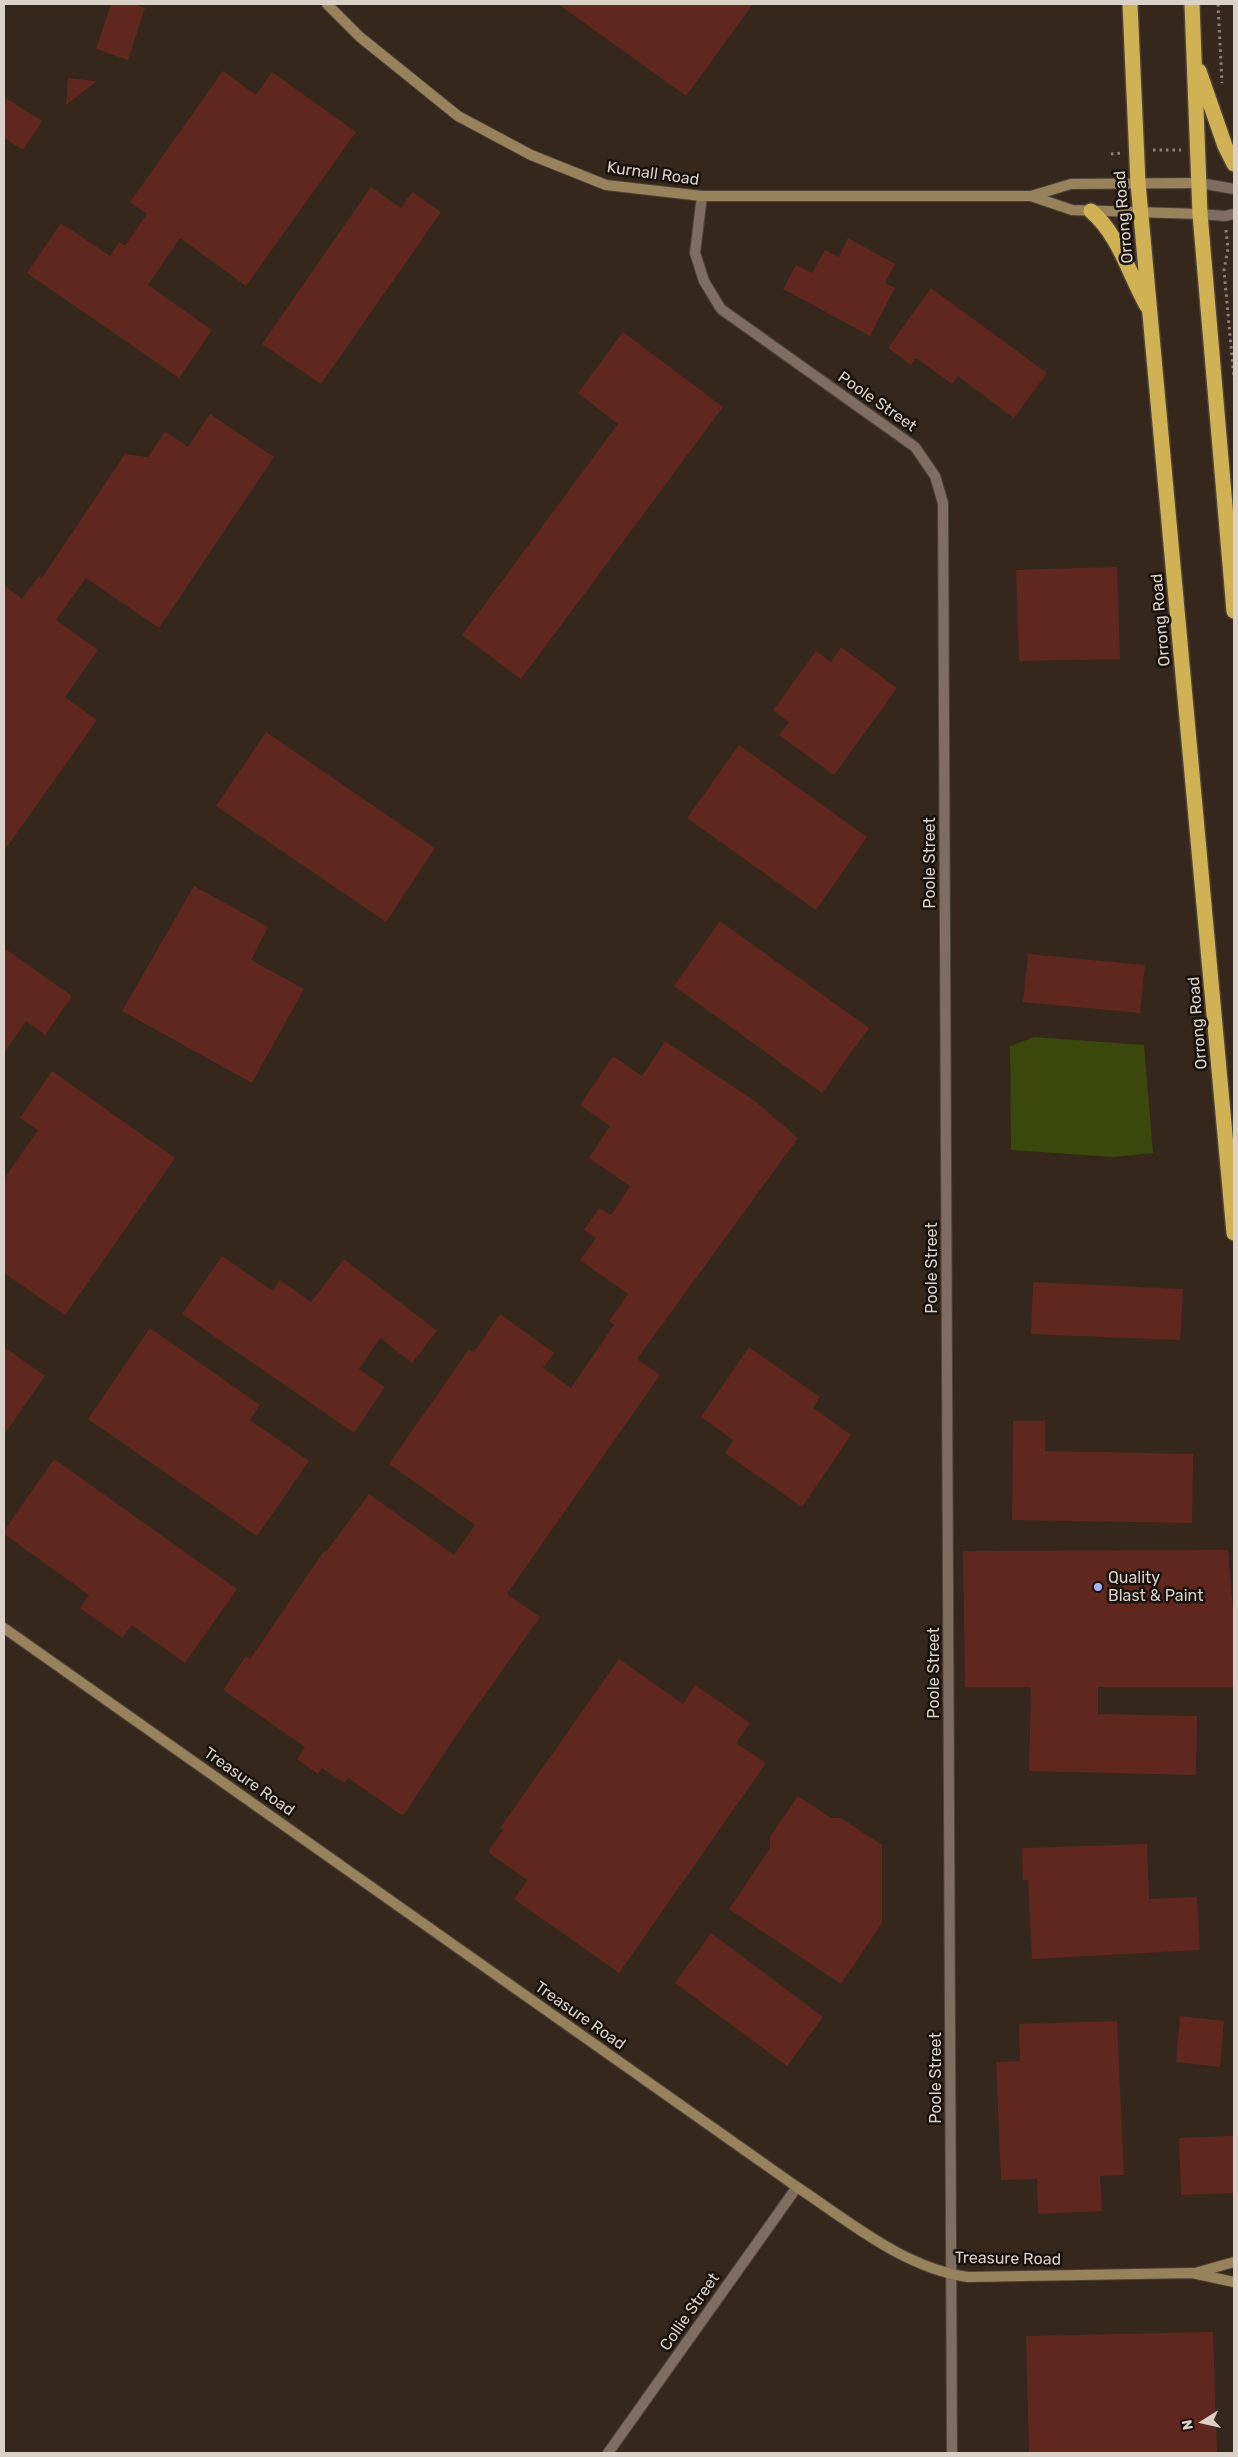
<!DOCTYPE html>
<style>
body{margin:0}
#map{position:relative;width:1238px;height:2457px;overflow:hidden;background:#35271b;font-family:Rubik,sans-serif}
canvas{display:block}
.frame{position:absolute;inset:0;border:5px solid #dad1c9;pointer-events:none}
.north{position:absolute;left:1178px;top:2397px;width:50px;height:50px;-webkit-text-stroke:4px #18110c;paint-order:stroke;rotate:260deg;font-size:14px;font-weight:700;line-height:20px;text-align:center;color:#dad1c9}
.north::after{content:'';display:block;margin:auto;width:18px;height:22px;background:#dad1c9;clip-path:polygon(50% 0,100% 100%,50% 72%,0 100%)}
</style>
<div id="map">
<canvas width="1238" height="2457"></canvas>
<div class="frame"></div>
<div class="north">N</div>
</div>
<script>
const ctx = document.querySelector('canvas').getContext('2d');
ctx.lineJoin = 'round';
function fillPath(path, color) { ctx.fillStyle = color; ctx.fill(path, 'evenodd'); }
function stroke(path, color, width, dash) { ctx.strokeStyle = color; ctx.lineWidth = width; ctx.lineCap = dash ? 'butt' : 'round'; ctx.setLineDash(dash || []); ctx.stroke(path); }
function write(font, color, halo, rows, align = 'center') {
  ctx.font = font + ' Rubik,sans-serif'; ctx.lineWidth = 5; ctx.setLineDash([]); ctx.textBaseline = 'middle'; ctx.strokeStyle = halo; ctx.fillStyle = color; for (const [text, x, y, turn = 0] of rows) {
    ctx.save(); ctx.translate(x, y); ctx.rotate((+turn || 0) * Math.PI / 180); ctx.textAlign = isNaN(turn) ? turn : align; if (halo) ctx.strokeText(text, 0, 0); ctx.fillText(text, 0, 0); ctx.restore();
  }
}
fillPath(new Path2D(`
 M1034,1037L1144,1045L1153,1153L1113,1157L1011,1150L1010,1046Z`), '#3a480b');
fillPath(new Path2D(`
 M111,4H134L145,8L128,60L96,49Z
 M558,4H753L686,96Z
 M223,71L256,95L272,72L356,132L246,286L180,238L148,285L212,330L179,378L27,273L61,223L110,256L119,242L125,246L147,214L130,202Z
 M68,78L97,81L66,105Z
 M4,97L42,121L23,150L4,138Z
 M371,187L401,208L412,192L441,212L321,384L262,344Z
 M848,238L895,264L885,283L895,288L870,336L783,289L796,265L812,273L825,250L839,257Z
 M931,288L1047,373L1014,418L958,376L952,384L916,358L911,365L888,348Z
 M623,332L723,407L521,679L462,635L618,424L578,393Z
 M210,414L274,457L159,628L86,578L56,620L98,650L65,697L97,720L4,851V585L22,599L39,576L42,578L125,454L148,457L165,431L188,447Z
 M1117,567L1120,659L1019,661L1016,570Z
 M841,647L897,688L834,775L779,735L789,722L773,710L816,651L831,662Z
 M266,732L435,848L386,922L216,806Z
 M739,745L867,837L816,910L687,818Z
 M194,886L268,927L251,960L304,989L252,1083L122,1011Z
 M720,921L869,1028L822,1093L674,986Z
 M4,948L72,996L45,1035L26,1021L4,1053Z
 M1028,954L1145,965L1140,1013L1023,1002Z
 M665,1041L756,1102L798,1138L637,1359L660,1375L507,1594L540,1617L457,1734L403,1816L348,1778L344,1783L322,1768L318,1774L297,1759L305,1747L223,1690L246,1656L250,1659L324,1551L326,1552L369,1494L454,1555L475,1525L389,1464L469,1349L474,1352L500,1314L554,1353L543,1368L571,1388L614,1325L609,1321L628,1294L580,1260L596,1238L584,1230L599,1208L611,1215L630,1186L589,1158L610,1126L580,1105L613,1056L642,1076Z
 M52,1071L175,1158L65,1315L4,1273V1179L38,1130L20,1118Z
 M222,1256L273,1291L280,1280L311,1302L344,1259L437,1331L412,1363L380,1338L359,1369L385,1387L354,1433L182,1314Z
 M1033,1282L1183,1289L1180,1340L1031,1334Z
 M150,1328L260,1405L250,1420L309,1461L257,1536L88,1419Z
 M4,1347L45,1376L4,1435Z
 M749,1347L820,1397L813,1408L851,1435L802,1507L725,1453L733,1440L701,1417Z
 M1013,1421H1045V1451L1193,1454L1192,1523L1012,1520Z
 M54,1459L237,1589L185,1663L132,1625L122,1638L80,1608L89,1595L4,1534V1531Z
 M1228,1550L1234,1622V1687H1098V1714L1197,1716L1196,1775L1029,1771L1031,1687H965L963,1551Z
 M619,1659L683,1704L695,1685L750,1723L736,1743L766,1763L619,1973L514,1899L527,1880L488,1852L503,1830L500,1828Z
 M798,1796L831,1818H841L882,1845V1923L841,1984L729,1909L770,1848V1837Z
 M1147,1844L1149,1899L1197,1897L1200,1950L1032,1959L1028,1880H1023L1022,1848Z
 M711,1933L823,2017L787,2066L675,1983Z
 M1180,2016L1224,2021L1220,2067L1176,2062Z
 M1117,2021L1124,2175L1100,2176L1102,2211L1038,2214L1037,2179L1001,2180L996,2062L1020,2061L1019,2024Z
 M1234,2136V2193L1181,2195L1179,2138Z
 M1213,2332L1217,2453H1029L1026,2336Z`), '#5f271d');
const street = new Path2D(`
 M1200,183L1234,189
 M702,196L695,253L704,281L721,309L915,447L935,476L943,503L952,2453
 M1200,214L1225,216L1234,214
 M608,2453L797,2187`);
const secondary = new Path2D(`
 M327,4L360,37L458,116L531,155L606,185L702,196H1031L1071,184L1200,183
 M1031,196L1072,210L1200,214
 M4,1628L797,2187C850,2222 904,2268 968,2277L1192,2273L1234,2282
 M1195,2273L1234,2262`);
const highway = new Path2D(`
 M1130,4L1138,183L1234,1233
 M1192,4L1200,214L1234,611
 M1199,71L1225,146L1234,164
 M1091,211C1119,235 1129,274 1147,306`);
stroke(street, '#4d4238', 12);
stroke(secondary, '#4d4238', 12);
stroke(highway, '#4d4238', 18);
stroke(new Path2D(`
 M1218,4L1222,83
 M1153,150H1181
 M1111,154L1122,153
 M1226,230L1228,249L1224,270L1234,379`), '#8d8278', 3, [2.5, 4]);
stroke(street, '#7e6d60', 10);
stroke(secondary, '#97825c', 10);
stroke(highway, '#d0b254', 15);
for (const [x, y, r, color] of [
 [1098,1587,5,"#a1b3fd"]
]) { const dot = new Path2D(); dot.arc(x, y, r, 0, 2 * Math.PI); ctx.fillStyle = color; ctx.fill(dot); stroke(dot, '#18110c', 2); }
write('16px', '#dad1c9', '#18110c', [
 ["Kurnall Road",653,174,8],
 ["Orrong Road",1124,217,-95],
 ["Poole Street",877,402,35],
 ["Orrong Road",1161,620,-95],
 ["Poole Street",930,863,-90],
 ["Orrong Road",1198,1023,-95],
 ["Poole Street",932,1268,-90],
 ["Poole Street",934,1673,-90],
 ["Treasure Road",249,1782,35],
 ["Treasure Road",580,2016,35],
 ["Poole Street",936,2078,-90],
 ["Treasure Road",1008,2259,1],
 ["Collie Street",690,2312,-55]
]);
write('16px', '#dad1c9', '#18110c', [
 ["Quality",1108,1578],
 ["Blast & Paint",1108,1596]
], 'left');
</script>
